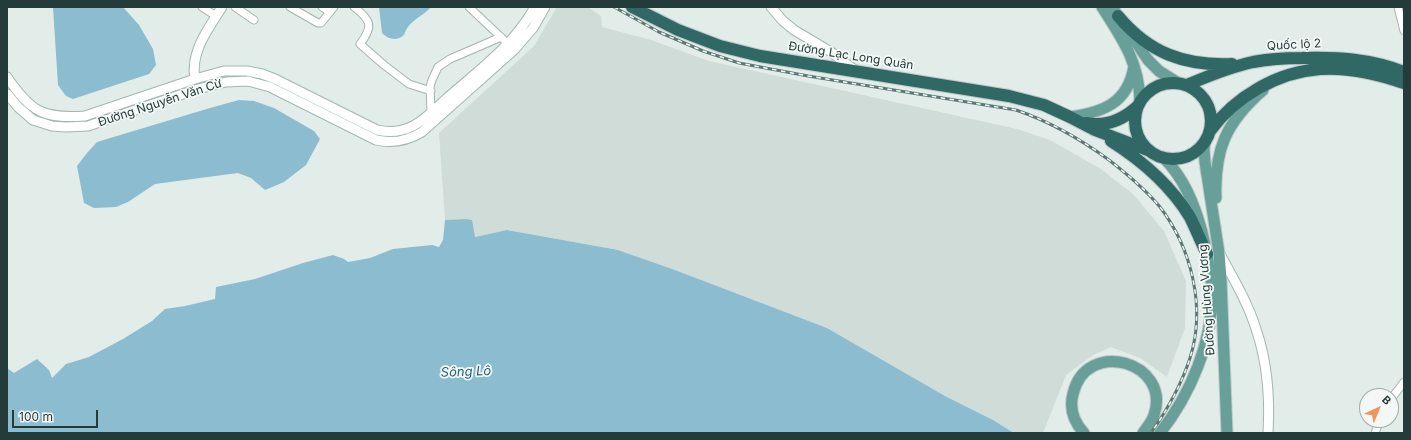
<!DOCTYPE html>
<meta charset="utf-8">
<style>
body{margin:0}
#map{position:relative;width:1411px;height:440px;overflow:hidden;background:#e2ece9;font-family:Inter,sans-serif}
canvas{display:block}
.frame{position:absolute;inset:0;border:8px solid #233c39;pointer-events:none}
.north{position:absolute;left:1359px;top:388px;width:40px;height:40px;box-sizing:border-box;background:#f3f8f6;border:1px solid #a0adaa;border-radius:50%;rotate:44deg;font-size:11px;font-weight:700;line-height:16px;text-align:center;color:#233c39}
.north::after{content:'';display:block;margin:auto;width:14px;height:18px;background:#ee955e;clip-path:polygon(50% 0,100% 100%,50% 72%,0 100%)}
.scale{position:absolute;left:12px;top:410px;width:86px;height:18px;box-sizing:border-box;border:2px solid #233c39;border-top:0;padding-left:5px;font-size:12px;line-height:14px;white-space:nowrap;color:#233c39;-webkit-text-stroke:3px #f3f8f6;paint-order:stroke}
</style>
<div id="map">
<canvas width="1411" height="440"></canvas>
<div class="frame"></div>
<div class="north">B</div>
<div class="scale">100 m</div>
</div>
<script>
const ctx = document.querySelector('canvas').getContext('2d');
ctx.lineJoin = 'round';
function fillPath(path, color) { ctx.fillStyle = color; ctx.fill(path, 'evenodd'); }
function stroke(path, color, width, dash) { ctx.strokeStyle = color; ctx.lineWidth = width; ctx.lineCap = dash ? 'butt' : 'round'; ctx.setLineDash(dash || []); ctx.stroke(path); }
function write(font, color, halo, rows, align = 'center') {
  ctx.font = font + ' Inter,sans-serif'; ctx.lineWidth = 3.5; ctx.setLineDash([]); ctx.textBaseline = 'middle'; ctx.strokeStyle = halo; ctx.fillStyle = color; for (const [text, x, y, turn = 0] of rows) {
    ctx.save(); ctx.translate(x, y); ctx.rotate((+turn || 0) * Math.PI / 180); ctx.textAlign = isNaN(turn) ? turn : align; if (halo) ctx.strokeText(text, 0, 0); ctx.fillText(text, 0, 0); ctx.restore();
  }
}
fillPath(new Path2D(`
 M557,7H588L601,16L602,27L651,40L709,61L1017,129L1050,140L1101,169L1133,194L1164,231L1186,281L1185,328L1167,377L1140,358L1111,347L1093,355L1066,375L1043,433H1014L993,420L945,396L827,328L675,270L618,250L507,230L475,237L466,219L445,220L439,133L534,46Z`), '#d0dcd8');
fillPath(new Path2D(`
 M53,7H123L139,25L153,49L156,65L149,74L73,99L66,96L58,85Z
 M379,7H431C421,18 409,20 404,35C397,41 389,40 382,33Z
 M239,100L254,101L274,108L314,131L320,139L306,165L284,182L265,190L251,178L238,173L155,184L128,202L116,207L94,208L84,203L77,166L87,153L97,142L210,108Z
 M466,219L472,220L475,237L507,230L618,250L675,270L827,328L945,396L993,420L1014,433H7V368L14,373L37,359L49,370L52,378L66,364L89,357L123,339L152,321L165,309L185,306L215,299L216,287L255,279L303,263L333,255L344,259L348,262L370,258L393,249L432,245L439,247L443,240L445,220Z`), '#8cbccf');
const street = new Path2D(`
 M202,7L216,16
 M235,7L254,20
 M290,7L318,23H321L334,7
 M322,7L330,12
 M354,7C371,20 374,26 360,44L384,65L409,84L431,91
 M469,7L504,40
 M1398,7L1404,31
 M431,112L430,87L432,80L438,67L450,59L501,37
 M1391,399L1404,382
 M1375,433L1380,420`);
const secondary = new Path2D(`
 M771,7L783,21L794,30L831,52L856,71
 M7,77C31,112 43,119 85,116L195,79L224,71H247L262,74L275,79L377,130C390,133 401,132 413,126C425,120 436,108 446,99C478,71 514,45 535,7
 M195,79C190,52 208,29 222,7
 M7,94L18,107L33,120L52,126L66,127L88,126L198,89L226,82L248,81L270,87L376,140C393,144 407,141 422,132L514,50L533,28L545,7
 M1220,254C1233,278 1248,303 1256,329C1267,361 1270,399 1268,433`);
const primary = new Path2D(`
 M1102,7C1122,38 1139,62 1140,101
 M1112,7L1148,60L1159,71L1178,83
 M1070,117C1104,112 1128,103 1134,66
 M1205,142L1204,149L1205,162L1219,253L1221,279L1227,433
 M1216,198C1214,150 1226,122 1263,90
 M1084,433C1074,422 1069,409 1073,394C1086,337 1172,362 1154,415C1152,422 1147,427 1143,433
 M1160,433C1190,395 1213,342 1212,292C1211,272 1207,252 1202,232C1194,203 1184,178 1163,157`);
const highway = new Path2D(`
 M632,7L678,30L720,46L760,56L1009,96L1044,105L1070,117L1095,130L1150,151
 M1118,16C1149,53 1184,66 1232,64
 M1135 121a38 38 0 1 1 76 0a38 38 0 1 1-76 0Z
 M1187,85C1208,76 1230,67 1253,62C1269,59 1286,58 1302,58C1338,57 1370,59 1404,72
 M1086,123C1106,127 1124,119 1138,106
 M1210,131C1235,97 1277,72 1320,69C1348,67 1378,74 1404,83
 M1111,141C1141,160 1171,186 1190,217C1196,229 1201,242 1207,254`);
stroke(street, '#a5b4b1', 9);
stroke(secondary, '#a1b7b2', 11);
stroke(primary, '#c1c8c8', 13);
stroke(highway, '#c1c8c8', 14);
stroke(street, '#fff', 7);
stroke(secondary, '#fff', 9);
stroke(primary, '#68a099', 11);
stroke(highway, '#2f6864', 12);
const rail = new Path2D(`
 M614,7L659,32L703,51L739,63L808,76L1016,110C1051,122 1079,138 1109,160C1127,174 1145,189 1160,207C1192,249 1206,308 1190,358C1181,386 1167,410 1151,433`);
stroke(rail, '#5d7874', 3);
stroke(rail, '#f3f8f6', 1.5, [4.5]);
write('12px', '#233c39', '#f3f8f6', [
 ["Quốc lộ 2",1294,45,-3],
 ["Đường Lạc Long Quân",851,56,9],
 ["Đường Nguyễn Văn Cừ",160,103,-18],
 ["Đường Hùng Vương",1207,300,-94]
]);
write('italic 13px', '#1e5c77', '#f3f8f6', [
 ["Sông Lô",466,372,-2]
]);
</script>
